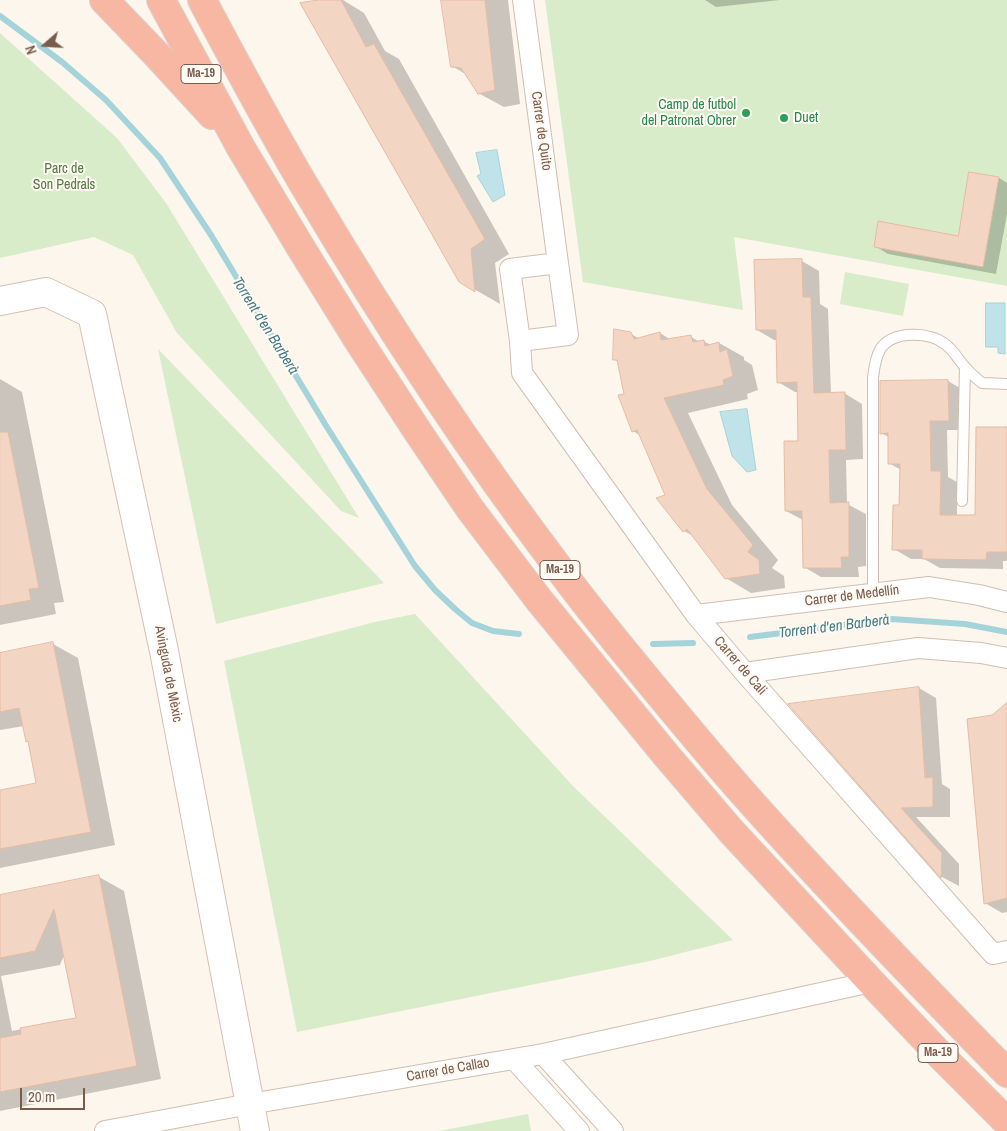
<!DOCTYPE html>
<meta charset="utf-8">
<style>
body{margin:0}
#map{position:relative;width:1007px;height:1131px;overflow:hidden;background:#fdf6ec;font-family:"Archivo Narrow",sans-serif}
canvas{display:block}
.north{position:absolute;left:20px;top:20px;width:50px;height:50px;-webkit-text-stroke:4px #fffaf3;paint-order:stroke;rotate:251deg;font-size:14px;font-weight:700;line-height:20px;text-align:center;color:#7a5c4d}
.north::after{content:'';display:block;margin:auto;width:18px;height:22px;background:#7a5c4d;clip-path:polygon(50% 0,100% 100%,50% 72%,0 100%)}
.scale{position:absolute;left:20px;top:1088px;width:65px;height:22px;box-sizing:border-box;border:2px solid #7a5c4d;border-top:0;padding-left:6px;font-size:15px;line-height:18px;white-space:nowrap;color:#7a5c4d;-webkit-text-stroke:4px #fffaf3;paint-order:stroke}
</style>
<div id="map">
<canvas width="1007" height="1131"></canvas>
<div class="north">N</div>
<div class="scale">20 m</div>
</div>
<script>
const ctx = document.querySelector('canvas').getContext('2d');
ctx.lineJoin = 'round';
function fillPath(path, color) { ctx.fillStyle = color; ctx.fill(path, 'evenodd'); }
function stroke(path, color, width, dash) { ctx.strokeStyle = color; ctx.lineWidth = width; ctx.lineCap = dash ? 'butt' : 'round'; ctx.setLineDash(dash || []); ctx.stroke(path); }
function write(font, color, halo, rows, align = 'center') {
  ctx.font = font + ' "Archivo Narrow",sans-serif'; ctx.lineWidth = 4; ctx.setLineDash([]); ctx.textBaseline = 'middle'; ctx.strokeStyle = halo; ctx.fillStyle = color; for (const [text, x, y, turn = 0] of rows) {
    ctx.save(); ctx.translate(x, y); ctx.rotate((+turn || 0) * Math.PI / 180); ctx.textAlign = isNaN(turn) ? turn : align; if (halo) ctx.strokeText(text, 0, 0); ctx.fillText(text, 0, 0); ctx.restore();
  }
}
fillPath(new Path2D(`
 M545,0H1007V286L734,237L743,310L583,282Z
 M0,33L117,138L166,203L359,518L341,511L177,333L133,255L94,237L0,258Z
 M845,272L909,284L903,316L840,304Z
 M158,349L384,583L216,624Z
 M415,614L573,786L733,940L650,961L297,1032L224,661L375,622Z
 M528,1114L531,1131H439Z`), '#d8ecc9');
const water = new Path2D(`
 M497,150L505,195L493,202L477,176L481,174L476,153Z
 M986,303H1005V354L998,353V347H986Z
 M747,409L756,470L747,472L732,456L720,412Z`);
fillPath(water, '#bfe3e8');
stroke(water, '#a5d3da', 1);
fillPath(new Path2D(`
 M327,0H343L364,13L385,51L399,59L509,254L495,263L500,304L460,281Z
 M442,0H508L520,104L504,107L478,93L467,75L452,66Z
 M705,0H780L716,7Z
 M970,173L999,178L1007,183V214L996,274L888,254L875,246L959,237Z
 M802,261L819,271L820,304L828,309L831,394L844,393L862,404L863,459L846,460L847,504L866,514V566L858,567L859,577H821L804,567L803,520L786,511L800,442L799,392H795L778,382L777,340H774L757,330Z
 M660,333L671,340L691,337L700,342L703,341L711,345L719,343L744,357V360L752,365L758,390L747,394L748,399L688,413L732,505L778,560L772,568L784,576L785,588L751,593L726,578L695,537L684,531L658,499L667,496L641,436L633,431L619,362L614,359L631,334L640,339Z
 M0,379L22,392L64,602L54,603L56,614L0,625Z
 M948,381L965,391V430H947L948,477L957,482V516L976,517L1007,428V561H1003V569L940,568L924,559H911L894,549L901,506V470L889,463V437L881,433Z
 M53,644L78,658L115,845L0,868V792L37,784L29,742L28,741L24,726L0,730V654Z
 M919,688L936,698L942,784L950,789V817H916L959,864V886L942,877L791,705Z
 M1007,704V912L1002,913L985,903L993,716Z
 M99,877L124,891L161,1079L0,1111V896ZM64,955L77,1019L57,1022L12,1031L1,976L60,965Z`), '#0003');
stroke(new Path2D(`
 M0,16L62,62L106,100L160,158L211,235L325,424L415,566L435,590L455,609L472,623L493,631L519,634
 M750,637L892,619L965,624L1007,632
 M653,644L693,643`), '#a5d3da', 6);
const building = new Path2D(`
 M319,0H341L366,47L374,44L485,239L471,249L475,292L459,282L300,3Z
 M441,0H485L495,90L478,94L461,68L451,67Z
 M969,172L999,177L983,267L874,247L878,221L958,236Z
 M802,259L803,297H811L814,393L845,392L846,450H829L830,503L849,502V557H841L842,568H803L802,511H785L784,441H798L797,382L777,383L776,330H756L754,260Z
 M614,329L631,332L634,339L660,332L661,340L691,335L693,342L704,340L705,346L719,342L720,352L727,349L733,376L723,380L724,385L664,398L707,489L753,545L748,552L759,560L760,574L725,579L687,529L683,532L656,498L665,495L637,430L632,432L618,395L624,394L617,360H613Z
 M948,380L949,421H930L931,471H941L940,515H975L976,427H1007V552H987L986,560L922,559V550H892L893,505H899L900,464H888V433L880,434V381Z
 M0,432H8L39,588L29,589L31,600L0,606Z
 M53,642L91,832L0,849V790L36,783L28,741L26,742L19,708L0,712V653Z
 M919,687L925,778L933,777V807L901,808L942,853L941,878L788,704Z
 M1007,703V898L984,904L967,719L992,715Z
 M99,875L137,1066L0,1092V1038L21,1034L20,1028L57,1021L76,1018L54,909L35,951L0,958V895Z`);
fillPath(building, '#f3d5c3');
stroke(building, '#e6bba3', 1);
const lane = new Path2D(`
 M962,501L965,367
 M873,594V378C874,368 876,356 881,348C894,330 930,332 945,344C954,350 958,360 965,367C970,373 976,378 982,383L1007,384`);
const street = new Path2D(`
 M523,0L558,263
 M520,341L568,335L558,263L510,269L520,341L522,373L696,615L745,673L993,954L1007,951
 M696,615L929,587L979,595L1007,602
 M745,673L918,648L981,653L1007,658
 M543,1054L871,982
 M514,1059L579,1131
 M105,1131L250,1104L543,1054L613,1131`);
const secondary = new Path2D(`
 M0,301L46,292L92,314L164,651L255,1131`);
const highway = new Path2D(`
 M104,0L156,54L212,115
 M161,0L241,148L301,248L358,340L418,432L470,509L539,600L666,755L731,831L871,982L943,1058L1007,1122
 M202,0C236,64 270,128 307,190C384,320 467,447 558,567C587,607 619,645 651,684C684,724 717,764 751,802C834,895 920,984 1007,1073`);
stroke(lane, '#d1beb0', 12);
stroke(street, '#d1beb0', 22);
stroke(secondary, '#d6c0b0', 30);
stroke(highway, '#dad1cd', 30);
stroke(lane, '#fff', 10);
stroke(street, '#fff', 20);
stroke(secondary, '#fff', 28);
stroke(highway, '#f7b7a3', 28);
for (const [x, y, r, color] of [
 [746,113,5,"#2e9e5b"],
 [784,118,5,"#2e9e5b"]
]) { const dot = new Path2D(); dot.arc(x, y, r, 0, 2 * Math.PI); ctx.fillStyle = color; ctx.fill(dot); stroke(dot, '#fffaf3', 2); }
for (const [x, y, w] of [
 [201,74,40],
 [560,570,40],
 [938,1053,40]
]) { const box = new Path2D(); box.roundRect(x - w / 2, y - 9.5, w, 19, 4); ctx.fillStyle = '#fffaf3'; ctx.fill(box); stroke(box, '#7a5c4d', 1); }
write('bold 12px', '#7a5c4d', null, [
 ["Ma-19",201,74],
 ["Ma-19",560,570],
 ["Ma-19",938,1053]
]);
write('14px', '#27864d', '#fffaf3', [
 ["Camp de futbol",736,105],
 ["del Patronat Obrer",736,121],
 ["Duet",794,118,"left"]
], 'right');
write('14px', '#7a5c4d', '#fffaf3', [
 ["Carrer de Quito",541,131,82],
 ["Carrer de Medellín",852,596,-7],
 ["Carrer de Cali",740,666,49],
 ["Avinguda de Mèxic",168,674,79],
 ["Carrer de Callao",448,1070,-10]
]);
write('14px', '#537a41', '#fffaf3', [
 ["Parc de",64,169],
 ["Son Pedrals",64,185]
]);
write('italic 15px', '#437c86', '#fffaf3', [
 ["Torrent d'en Barberà",265,326,58],
 ["Torrent d'en Barberà",834,627,-7]
]);
</script>
